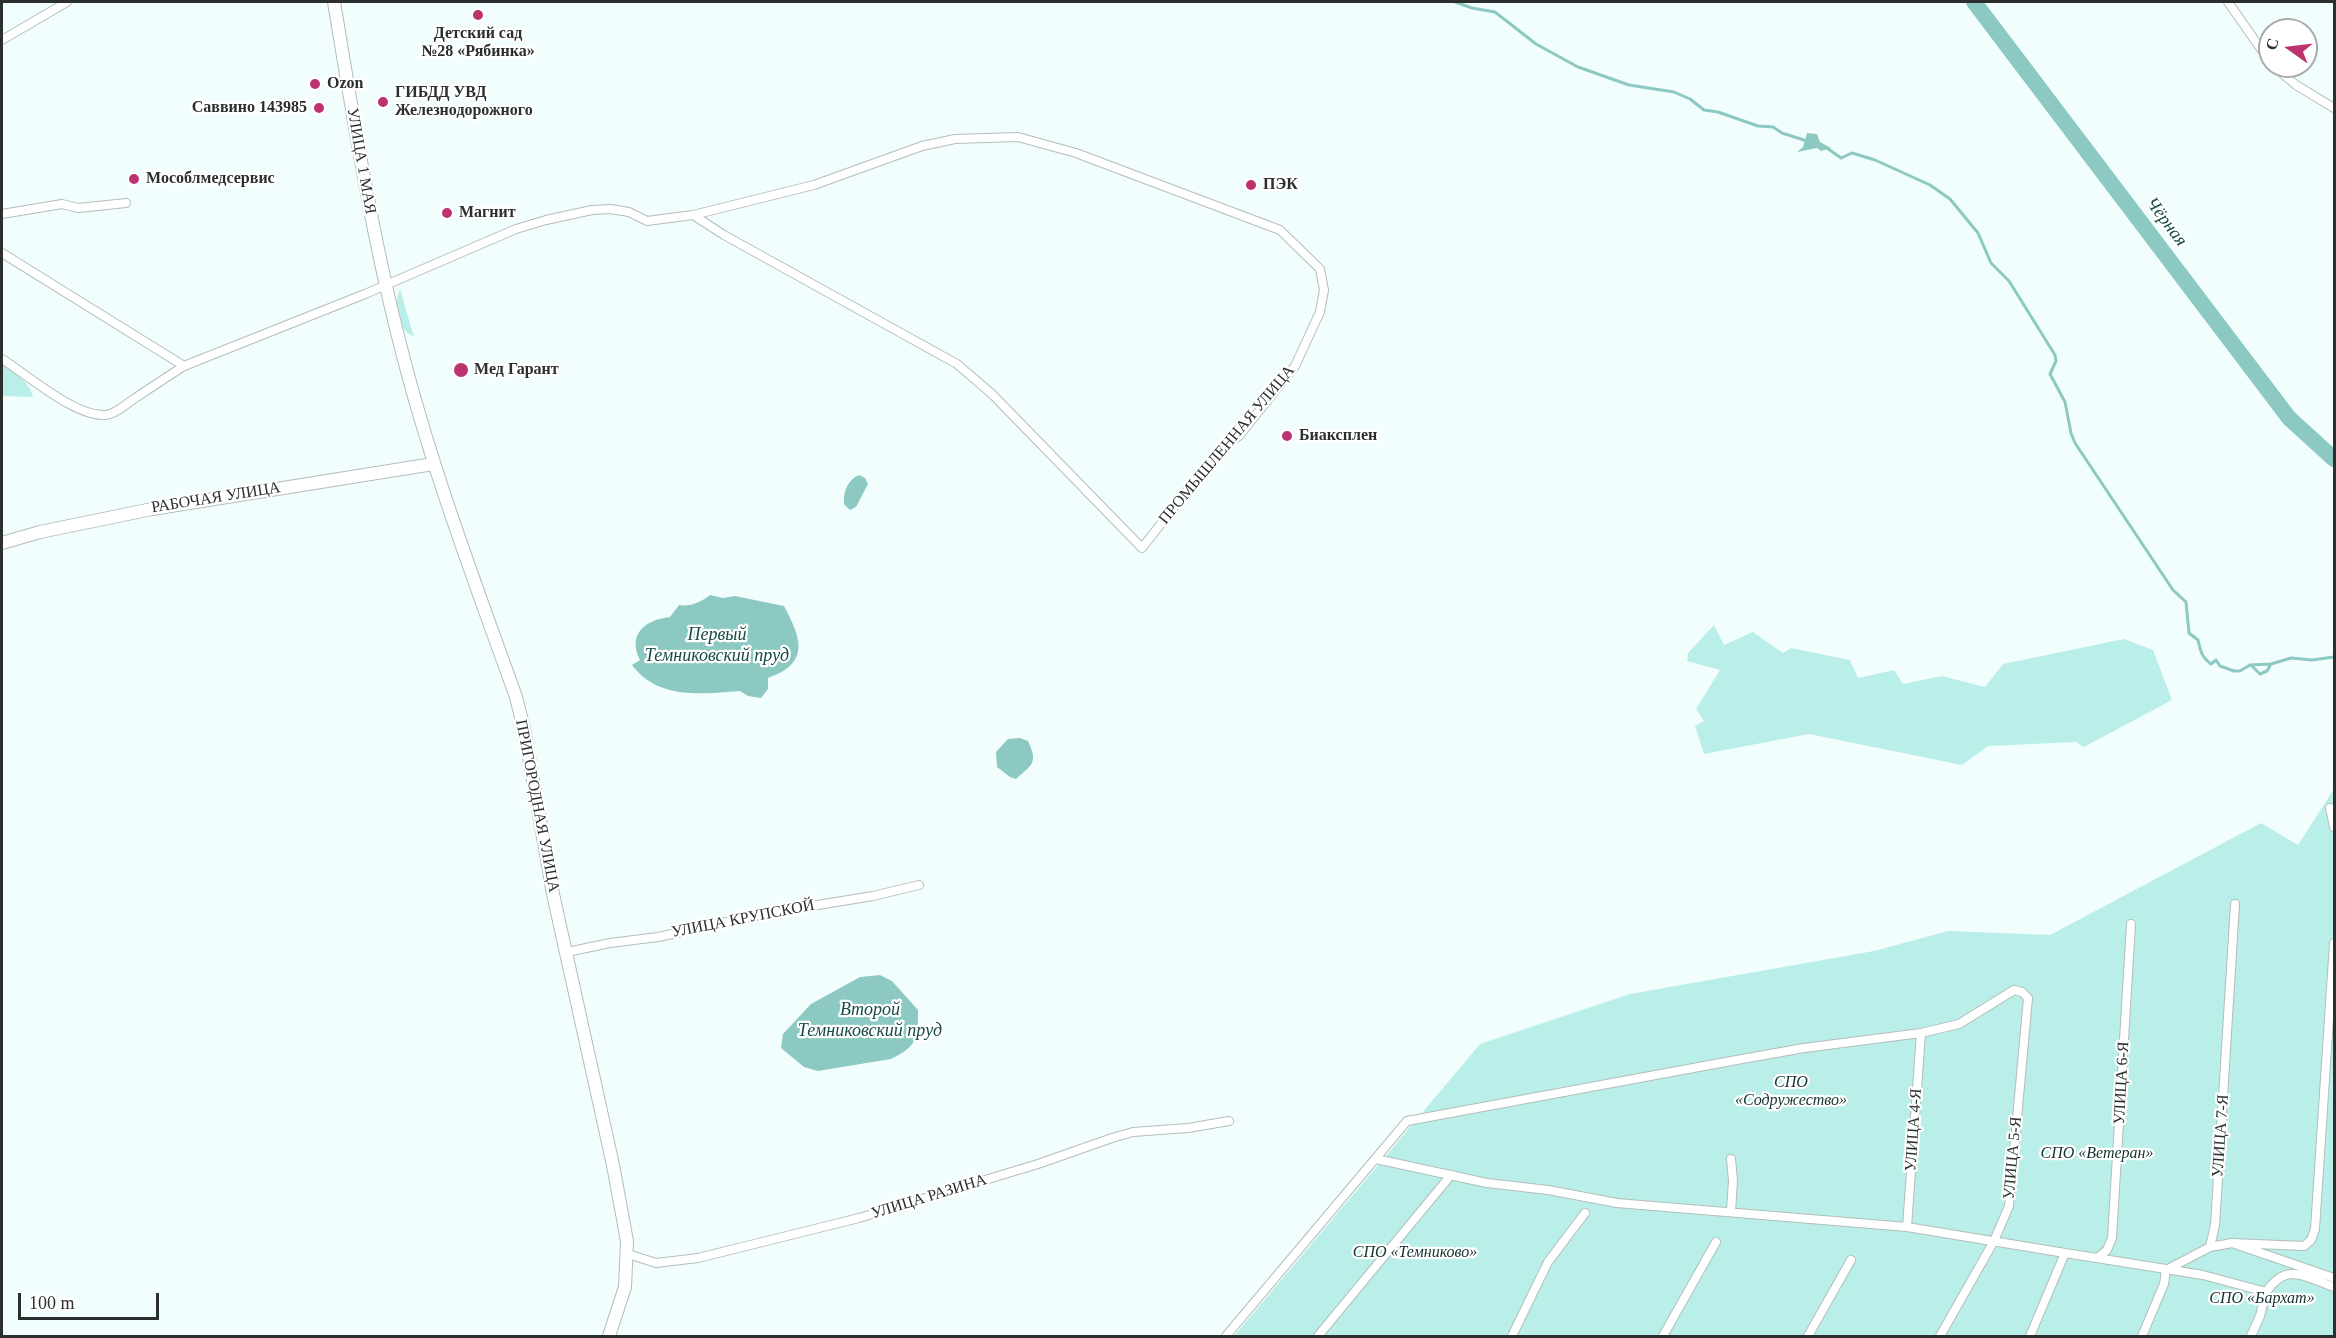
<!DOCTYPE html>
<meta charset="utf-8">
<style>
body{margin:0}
#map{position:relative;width:2336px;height:1338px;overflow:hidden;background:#f2fefd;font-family:"Times New Roman",serif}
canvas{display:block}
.frame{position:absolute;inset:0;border:3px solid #2b302f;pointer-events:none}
.north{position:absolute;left:2258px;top:18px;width:60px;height:60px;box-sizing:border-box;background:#fff;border:2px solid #aaacac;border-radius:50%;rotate:284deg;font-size:16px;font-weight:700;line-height:24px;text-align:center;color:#2b302f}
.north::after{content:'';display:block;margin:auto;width:21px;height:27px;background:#bc3370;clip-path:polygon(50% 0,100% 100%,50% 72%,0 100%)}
.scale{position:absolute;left:18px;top:1293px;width:141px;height:27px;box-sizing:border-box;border:3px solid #2b302f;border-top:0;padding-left:8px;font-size:18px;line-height:21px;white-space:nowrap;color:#2b302f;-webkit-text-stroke:4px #fff;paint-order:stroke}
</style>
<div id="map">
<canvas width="2336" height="1338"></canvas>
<div class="frame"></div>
<div class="north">С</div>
<div class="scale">100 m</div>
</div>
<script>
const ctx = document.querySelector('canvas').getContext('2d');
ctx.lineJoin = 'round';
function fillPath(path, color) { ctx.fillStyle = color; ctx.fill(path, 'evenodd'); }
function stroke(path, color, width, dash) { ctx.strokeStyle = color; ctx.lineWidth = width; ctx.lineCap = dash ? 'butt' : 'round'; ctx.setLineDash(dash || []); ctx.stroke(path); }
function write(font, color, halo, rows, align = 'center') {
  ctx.font = font + ' "Times New Roman",serif'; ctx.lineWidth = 4.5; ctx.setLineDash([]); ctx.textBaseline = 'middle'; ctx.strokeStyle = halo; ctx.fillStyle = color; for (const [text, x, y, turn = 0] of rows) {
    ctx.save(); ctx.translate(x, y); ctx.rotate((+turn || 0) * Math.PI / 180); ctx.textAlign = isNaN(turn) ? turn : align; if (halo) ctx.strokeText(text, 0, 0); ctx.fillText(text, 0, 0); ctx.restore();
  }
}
fillPath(new Path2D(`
 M400,289L414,337C396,327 392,309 400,289Z
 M2,363C13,372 30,382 33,397L2,396Z
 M1714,625L1724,645L1753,632L1783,653L1791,648L1850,660L1858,678L1894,670L1903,684L1942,676L1985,687L2003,664L2124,639L2153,650L2172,700L2084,747L2076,742L1988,746L1962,765L1809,734L1704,754L1695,726L1704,721L1696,709L1720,670L1687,661L1688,653Z
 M2334,789V1336H1234L1480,1044L1630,994L1874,951L1948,931L2050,935L2261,823L2298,845Z`), '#b9efe8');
fillPath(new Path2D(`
 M1807,133L1817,134L1820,142L1831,148L1821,151L1817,148L1797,152L1803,147Z
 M859,475L865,478L868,484L856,507L850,510L844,504C843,493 847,480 859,475Z
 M710,595L723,598L735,596L784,606C801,638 811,663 768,678V689L761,698L748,696L740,691C702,694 658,700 632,665L640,660C627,634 645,620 670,617L679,605C690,607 701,602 710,595Z
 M1020,738L1028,741C1038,763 1033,764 1016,779L1010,777L997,767L996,752L1008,739Z
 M880,975L892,981L918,1010C918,1037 918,1046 891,1059L818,1071L804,1067L781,1048L783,1034L811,1004L860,977Z`), '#8cc9c2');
stroke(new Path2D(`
 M1455,2L1472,8L1495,12L1536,44L1578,67L1629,85L1674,92L1690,99L1704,110L1718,112L1758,126L1773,127L1782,133L1807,141
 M1827,148L1841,158L1852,153L1875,160L1930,185L1950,199L1978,233L1991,263L2009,281L2055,355L2056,361L2050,374L2065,402L2071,433L2075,443L2173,590L2186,602L2189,633L2198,640C2201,652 2201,656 2211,664L2216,660L2220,666L2234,671H2240L2250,665L2271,664L2291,658L2312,660L2334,657
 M2251,665L2260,674L2267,671L2271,664`), '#8cc9c2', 3);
stroke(new Path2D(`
 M1974,2L2289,418L2334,459`), '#8cc9c2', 16);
const street = new Path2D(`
 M2228,2L2270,62
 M2,40L67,2
 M2273,66L2296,85L2334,108
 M2,214L62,204L78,208L126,203
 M2,253L184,366L365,294L516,229L546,220L592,210L610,209L629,212L647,221L693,215L814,185L922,146L955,139L1018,137L1076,153L1280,230L1320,269L1324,290L1320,312L1295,366L1239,436L1218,451L1142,548L992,394L957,364L724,235L693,215
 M2,359C25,373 82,423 110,414C119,411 126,404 134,399C150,388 167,377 184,366
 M2330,808L2334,827
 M567,952L610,943L658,937L768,913L873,896L919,885
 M1376,1159L1487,1183L1548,1190L1617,1203L1907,1227L2065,1253
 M1731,1211L1733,1181L1731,1159
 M1907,1227L1921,1033
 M2232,1243L2304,1246L2311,1240L2315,1229L2334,943
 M2210,1247L2232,1243L2334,1278
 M628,1254L656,1263L698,1258L859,1218L1038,1164L1112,1138L1133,1132L1188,1128L1229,1121
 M2097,1258L2203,1275L2266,1292C2287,1261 2305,1277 2334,1287
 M1226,1336L1407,1121L1742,1059L1804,1048L1921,1033L1959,1024L2014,990L2022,992L2028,998L2009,1206L1994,1241L1940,1336
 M1318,1336L1451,1175
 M1512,1336L1548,1262L1585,1213
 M1663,1336L1716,1242
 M1808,1336L1851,1260
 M2030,1336L2065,1253L2097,1258L2107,1250L2112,1238L2131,924
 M2142,1336L2164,1284L2166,1270L2210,1247L2215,1225L2235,904
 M2251,1336L2260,1316L2266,1292`);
const secondary = new Path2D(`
 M334,2C353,116 371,231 400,344C430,464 474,580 516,697L524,729L553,894L613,1165L627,1241L625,1287L609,1336
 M2,543L40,532L152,509L433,464`);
stroke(street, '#b2bebc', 10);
stroke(secondary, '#b2bebc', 14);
stroke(street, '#fff', 8);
stroke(secondary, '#fff', 12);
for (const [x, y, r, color] of [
 [478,15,6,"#bc3370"],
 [315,84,6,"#bc3370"],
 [383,102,6,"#bc3370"],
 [319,108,6,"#bc3370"],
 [134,179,6,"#bc3370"],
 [1251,185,6,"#bc3370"],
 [447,213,6,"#bc3370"],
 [461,370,8,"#bc3370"],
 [1287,436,6,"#bc3370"]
]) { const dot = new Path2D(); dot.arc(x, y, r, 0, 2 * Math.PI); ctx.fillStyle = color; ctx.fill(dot); stroke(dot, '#fff', 2); }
write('bold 16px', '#2b302f', '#fff', [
 ["Детский сад",478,34,"center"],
 ["№28 «Рябинка»",478,52,"center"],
 ["Ozon",327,84],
 ["ГИБДД УВД",395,93],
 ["Железнодорожного",395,111],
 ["Саввино 143985",307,108,"right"],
 ["Мособлмедсервис",146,179],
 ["ПЭК",1263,185],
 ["Магнит",459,213],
 ["Мед Гарант",474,370],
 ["Биаксплен",1299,436]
], 'left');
write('16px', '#2b302f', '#fff', [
 ["УЛИЦА 1 МАЯ",361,161,80],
 ["ПРОМЫШЛЕННАЯ УЛИЦА",1227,445,-50],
 ["РАБОЧАЯ УЛИЦА",216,498,-9],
 ["ПРИГОРОДНАЯ УЛИЦА",537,806,79],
 ["УЛИЦА КРУПСКОЙ",743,919,-11],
 ["УЛИЦА 6-Я",2122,1083,-87],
 ["УЛИЦА 4-Я",1914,1130,-86],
 ["УЛИЦА 7-Я",2221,1136,-86],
 ["УЛИЦА 5-Я",2013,1158,-85],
 ["УЛИЦА РАЗИНА",929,1197,-17]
]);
write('italic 16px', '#12312e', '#fff', [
 ["СПО",1791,1083],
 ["«Содружество»",1791,1101],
 ["СПО «Ветеран»",2097,1154],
 ["СПО «Темниково»",1415,1253],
 ["СПО «Бархат»",2262,1299]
]);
write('italic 18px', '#164b47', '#fff', [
 ["Чёрная",2166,222,53],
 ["Первый",717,635],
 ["Темниковский пруд",717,656],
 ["Второй",870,1010],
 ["Темниковский пруд",870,1031]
]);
</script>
